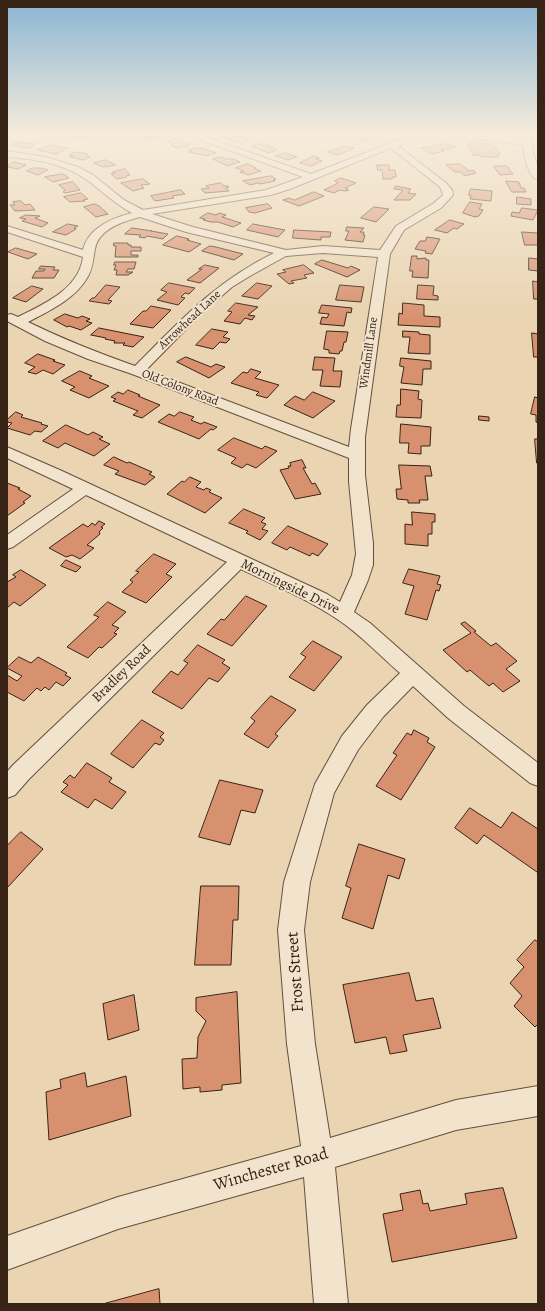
<!DOCTYPE html>
<style>
body{margin:0}
#map{position:relative;width:545px;height:1311px;overflow:hidden;background:#ead4b1;font-family:Alegreya,serif}
canvas{display:block}
.frame{position:absolute;inset:0;border:8px solid #382317;pointer-events:none}
</style>
<div id="map">
<canvas width="545" height="1311"></canvas>
<div class="frame"></div>
</div>
<script>
const ctx = document.querySelector('canvas').getContext('2d');
ctx.lineJoin = 'round';
function fillPath(path, color) { ctx.fillStyle = color; ctx.fill(path, 'evenodd'); }
function stroke(path, color, width, dash) { ctx.strokeStyle = color; ctx.lineWidth = width; ctx.lineCap = dash ? 'butt' : 'round'; ctx.setLineDash(dash || []); ctx.stroke(path); }
function write(font, color, halo, rows, align = 'center') {
  ctx.font = font + ' Alegreya,serif'; ctx.lineWidth = 4; ctx.setLineDash([]); ctx.textBaseline = 'middle'; ctx.strokeStyle = halo; ctx.fillStyle = color; for (const [text, x, y, turn = 0] of rows) {
    ctx.save(); ctx.translate(x, y); ctx.rotate((+turn || 0) * Math.PI / 180); ctx.textAlign = isNaN(turn) ? turn : align; if (halo) ctx.strokeText(text, 0, 0); ctx.fillText(text, 0, 0); ctx.restore();
  }
}
const building = new Path2D(`
 M67,136H90L91,137L89,139L65,138Z
 M143,136H166L159,139L156,138L148,140L145,139L148,138Z
 M248,136L243,138L248,140L241,143L221,137Z
 M361,136H378L366,141L356,138Z
 M175,139L182,141L191,144L178,148L170,145L174,143L168,141Z
 M16,142L35,144L30,148L11,145Z
 M480,142L481,144H492L493,147H496L500,154H497L499,157H481L480,155H473L467,143Z
 M258,144L269,146L277,150L268,153L252,146Z
 M445,144L456,147L441,150L444,151L432,154L421,148Z
 M51,145L68,148L56,154L38,150Z
 M345,146L354,148L338,155L328,152Z
 M196,148H202L216,153L207,156L189,152L192,151L189,150Z
 M75,152L88,154L86,156L90,157L83,160L70,157L73,156L69,155Z
 M285,153L297,157L288,160L276,156Z
 M314,156L319,158L316,159L322,161L311,166L300,163Z
 M221,157L226,159H234L240,162L227,166L213,159Z
 M106,160L116,165L103,167L94,163Z
 M14,162L26,165L18,169L7,167Z
 M248,164L256,168H254L261,171L248,175L240,172L244,171L236,168Z
 M460,164L469,171L473,170L476,173L465,176L460,172H455L446,165Z
 M377,165H389V170H395L396,177H392V179H383L382,170H378Z
 M494,166H507L513,174L500,175Z
 M33,168H41L48,170L38,175L27,171Z
 M125,169L130,175L126,176L127,177L117,179L111,174L115,173L113,172Z
 M63,174L69,178L53,182L45,177Z
 M271,176L276,179L273,180L275,181L260,184L258,183L250,185L243,181Z
 M341,178L356,183L345,188L349,190L345,191L340,190L334,193L324,190L338,183L335,181Z
 M143,179L150,184L141,185L144,188L133,191L121,183Z
 M506,181L519,182L521,188H524L526,192H512Z
 M73,182L80,190L65,193L63,192L65,190L59,185Z
 M221,183L224,186H227L229,187L226,188L229,191L205,193L201,189L209,188L206,186Z
 M396,186L411,189L408,193L416,194L410,200H394L403,190L394,189Z
 M471,189L492,191L491,201L470,199L471,195H469Z
 M181,190L185,194L172,196L174,198L155,201L151,196Z
 M314,192L324,196L299,206L283,200L289,198L294,200Z
 M81,193L88,199L83,200L85,201L70,202L64,197Z
 M517,197L531,199V205L517,204Z
 M21,201L25,205L30,204L35,210L15,211L10,205H15L13,202Z
 M470,202L482,204L479,209L483,210L479,216L475,217L463,213Z
 M95,204L99,206L108,214L96,217L84,207Z
 M268,204L272,208L255,213L249,212L246,208Z
 M374,207L389,209L376,222L361,218Z
 M522,208L538,210L533,220L511,216L512,212L519,213Z
 M208,213L216,215L219,213L226,215L222,217L241,223L233,227L218,222H211L203,220L205,219L200,218Z
 M26,215L40,216L35,218L48,223L42,227L22,221L26,219L20,218Z
 M450,220L464,224L457,229L454,228L447,233L435,230Z
 M68,224L78,226L74,228L76,229L66,235L53,232Z
 M253,224L285,230L278,237L247,230Z
 M347,227L364,228L360,232H364L363,235H365L363,242L345,240L349,231H346Z
 M132,228L152,231H151L168,234L163,239L147,236L145,238L139,237L141,235L125,234Z
 M294,230L331,232L330,237H321V240L293,238Z
 M522,232L538,233V245H525Z
 M177,236L189,239L187,240L201,244L189,252L163,245Z
 M427,237L440,239L432,254L425,253L426,251L415,249L420,241H425Z
 M114,243H128V245H131V247H141V251H131V255H138V257H115L116,246H114Z
 M210,246L216,247L243,254L234,260L202,251Z
 M16,248L37,254L28,259L8,252Z
 M412,256H417V259L426,258V260H429L428,278L412,277L413,271H410Z
 M529,258L538,259V271L529,270Z
 M322,260L348,268L351,266L360,270L347,277L315,264Z
 M115,262H136L134,269H128L126,272H133L128,275H116L117,270H114L116,265H114Z
 M205,265L219,268L200,283L187,280L202,269H199Z
 M304,265L314,273L304,275L307,278L291,281L294,283L289,284L277,274L286,272L283,270Z
 M41,266L55,267L53,270H59L54,278H32L36,271H44L45,269H39Z
 M533,281L538,282V299H534Z
 M169,283L195,288L189,294L185,293L181,297L185,298L178,305L157,300L167,292L161,290Z
 M257,283L272,286L258,299L242,296Z
 M106,285L120,287L108,300L112,301L109,304L89,301L92,298H94Z
 M340,285L364,287L361,302L336,300Z
 M418,285L434,286L433,295L438,296V300L417,299Z
 M32,286L43,289L26,302L13,298Z
 M236,303L258,307L248,315L255,316L252,320L245,318L240,324L224,321L232,312L228,311Z
 M403,303L424,305V316L440,317V327L398,325L399,313L402,314Z
 M322,305L352,308L351,313L347,312L344,326L320,324L322,317L327,318L329,314L319,313Z
 M151,306L171,310L153,328L130,324L143,311H146Z
 M65,314L78,318L82,316L90,319L86,321L92,323L81,330L69,326L67,327L54,320Z
 M99,328L144,337L133,347L123,345L125,343H114L115,341L105,339L106,338L91,335Z
 M212,329L228,332L223,337L230,339L226,343L220,342L213,349L196,345Z
 M327,331L348,332L346,342H344L342,351H340L339,354L329,353V350L324,349Z
 M403,331L419,332V334L430,335V354L408,353L410,337H403Z
 M532,333L538,334V357H534Z
 M38,354L55,360L53,361L65,365L53,374L43,370L36,374L28,372L35,367L25,363Z
 M186,357L211,367L216,364L225,367L209,378L177,362Z
 M315,357L335,358L333,371H342L340,387L320,386L323,370H313Z
 M401,358L431,361V369H423L422,385L401,383L404,367L400,366Z
 M251,369L261,372L255,378L279,385L267,398L256,395L259,392L231,383L243,372L247,373Z
 M80,371L92,376L89,378L109,386L89,398L70,390L75,387L62,381Z
 M401,389L419,391L418,399L422,400L421,418L396,417L397,405H400Z
 M128,390L140,395L138,396L160,405L142,418L133,415L138,411L113,401L116,399L111,397L118,392L123,394Z
 M313,392L335,401L313,418L284,405L295,396L304,400Z
 M535,397L538,398V423L536,422V415L531,414Z
 M16,412L23,415L21,417L42,423L41,424L48,426L41,432L35,431L30,435L7,428L12,423L7,422V420Z
 M180,412L194,417L191,420L201,424L204,422L217,427L213,430L211,429L199,439L158,422L169,414L174,416Z
 M479,416L489,417V421L479,420Z
 M401,424L431,427L430,446H421V454L408,453L409,443H400Z
 M66,425L88,435L93,432L103,437L99,439L110,444L94,456L65,443L58,448L43,441Z
 M234,438L262,449L265,446L277,451L256,468L247,464L242,468L231,463L236,458L218,450Z
 M535,439H538V463H537Z
 M114,457L127,463L129,462L152,472L149,474L155,477L145,485L115,474L119,471L104,465Z
 M302,460L306,468H303L312,484L315,483L321,494L295,499L280,470L289,468L288,466H291L290,463Z
 M399,465L430,466L432,476H425L428,500H419L420,503H408V500L397,499L396,489H401Z
 M190,477L201,482L196,487L204,490L206,488L211,490L209,492L222,498L205,513L167,494L182,481L184,482Z
 M7,483L20,488L18,489L31,496L23,502L25,503L7,516Z
 M244,509L265,518L261,522L266,524L262,529L268,531L260,540L246,533L248,531L229,523Z
 M412,512L435,514V522H432V534H428V546L405,544V524L412,525Z
 M99,521L105,524L101,527L103,528L99,532L100,534L87,545L94,548L80,559L72,555L66,557L49,548L83,524L88,527L92,523L95,525Z
 M288,526L328,544L318,556L312,553L310,556L290,547L287,550L272,543Z
 M154,554L176,564L166,574L172,577L146,603L122,592L133,582L130,580L139,572L136,571Z
 M66,560L81,567L76,572L61,566Z
 M409,569L440,576L437,584L441,585L439,591L436,590L427,620L405,614L414,586L403,583Z
 M21,570L46,585L20,606L14,602L7,608V582L16,577L13,575Z
 M246,596L267,606L232,646L207,634L221,619L224,620Z
 M108,602L126,612L112,625L119,628L114,633L117,634L102,648L99,647L88,658L67,647L99,617L94,615Z
 M465,622L476,631L474,632L491,646L496,643L517,661L506,669L520,681L503,692L493,683L489,686L470,670L467,672L443,650L471,633L461,624Z
 M313,641L342,657L314,691L289,677L306,657L301,654Z
 M198,645L225,660L222,663L230,668L218,682L209,678L182,709L152,692L171,671L178,675L188,663L184,661Z
 M19,657L31,663L38,657L67,673L65,675L71,678L63,686L56,682L49,690L45,687L41,691L37,688L24,701L7,692V675L17,681L22,676L7,668Z
 M271,696L296,710L275,734L278,736L268,748L244,734L255,721L251,718Z
 M142,720L164,733L160,737L164,740L160,745L155,743L133,768L111,754Z
 M414,730L429,738L427,742L435,747L401,800L376,786L397,755L393,753L407,733L411,735Z
 M87,763L112,778L109,782L126,792L112,809L95,799L88,808L61,792L68,785L63,782L70,775L74,778Z
 M220,780L263,790L255,813L241,810L230,845L199,837Z
 M470,808L501,828L512,812L538,829V869L537,872L484,835L477,844L455,828Z
 M21,832L43,849L7,888V846Z
 M359,844L405,859L399,879L388,875L373,929L342,918L351,888L346,886Z
 M201,886H239L238,920H233L231,965H195Z
 M535,940L538,942V1024L535,1027L514,1006L522,996L510,983L524,967L517,960Z
 M409,973L416,1001L433,998L441,1028L403,1035L407,1051L390,1054L386,1037L355,1043L343,985Z
 M237,992L241,1083L222,1085V1090L200,1092V1087L183,1089L182,1059L197,1058L198,1037L206,1021L196,1011V998Z
 M134,995L139,1030L108,1040L103,1004Z
 M85,1073L87,1087L126,1076L131,1116L49,1140L46,1092L61,1088L60,1080Z
 M503,1188L517,1238L392,1262L383,1214L403,1210L400,1194L420,1190L423,1204L428,1203L430,1211L467,1204L465,1194Z
 M159,1289L160,1304H103Z`);
fillPath(building, '#d7916f');
stroke(building, '#382317', 1);
const minor = new Path2D(`
 M190,136H203L311,174L409,136H422L398,146L446,183L452,190L453,195L441,208L404,230L390,254L365,437V475L373,543V565L368,580L354,612L370,623L464,706L538,763V786L530,783L448,718L413,686L383,717L358,750L334,793L310,882L304,930L315,1044L330,1138L456,1100L538,1086V1116L456,1130L335,1167L348,1304H314L304,1177L118,1229L7,1270V1236L118,1197L301,1146L287,1044L278,930L284,882L315,784L342,736L367,705L400,673C379,655 360,634 337,619C307,599 274,585 241,569L29,779L15,795L7,798V772L13,765L227,562L86,495L13,547L7,549V535L73,489L7,458V447L62,471L327,594L340,602L352,575L356,554L349,482V458L132,374L88,359L45,341L7,321V315L11,314L18,317C44,304 79,289 83,257L7,232V226L83,250C88,228 112,218 132,213C115,204 102,191 87,180C63,163 35,159 7,157V151L46,157L78,167L93,175L124,200L143,210L266,190L303,177ZM391,148L440,187L443,195L434,203L396,226L380,250L323,246L286,250L193,227L152,214L271,195L290,189ZM140,217L186,232L274,253C215,282 181,320 135,366C98,353 63,339 28,322C49,311 75,299 87,278C93,269 93,259 95,249C98,229 124,221 140,217ZM323,253L378,257L351,429L349,447L146,370L201,314L232,287L250,276L286,256Z
 M475,136C486,136 524,135 531,142L527,145L479,139Z`);
const tertiary = new Path2D(`
 M522,136H532L533,154L538,166V180C526,177 523,147 522,136Z`);
stroke(minor, '#644f3e', 2);
stroke(tertiary, '#644f3e', 2);
fillPath(minor, '#f1e3cc');
fillPath(tertiary, '#f1e3cc');
const sky = ctx.createLinearGradient(0, 0, 0, 320);
sky.addColorStop(0, '#89b5d3');
sky.addColorStop(0.42, '#f6ecdc');
sky.addColorStop(1, '#f6ecdc00');
ctx.fillStyle = sky;
ctx.fillRect(0, 0, 545, 320);
write('12px', '#382317', '#f1e3cc', [
 ["Arrowhead Lane",190,320,-43],
 ["Windmill Lane",369,353,-82],
 ["Old Colony Road",180,388,21]
]);
write('14px', '#382317', '#f1e3cc', [
 ["Morningside Drive",290,587,26],
 ["Bradley Road",122,674,-44]
]);
write('17px', '#382317', '#f1e3cc', [
 ["Frost Street",296,972,-94],
 ["Winchester Road",271,1170,-16]
]);
</script>
